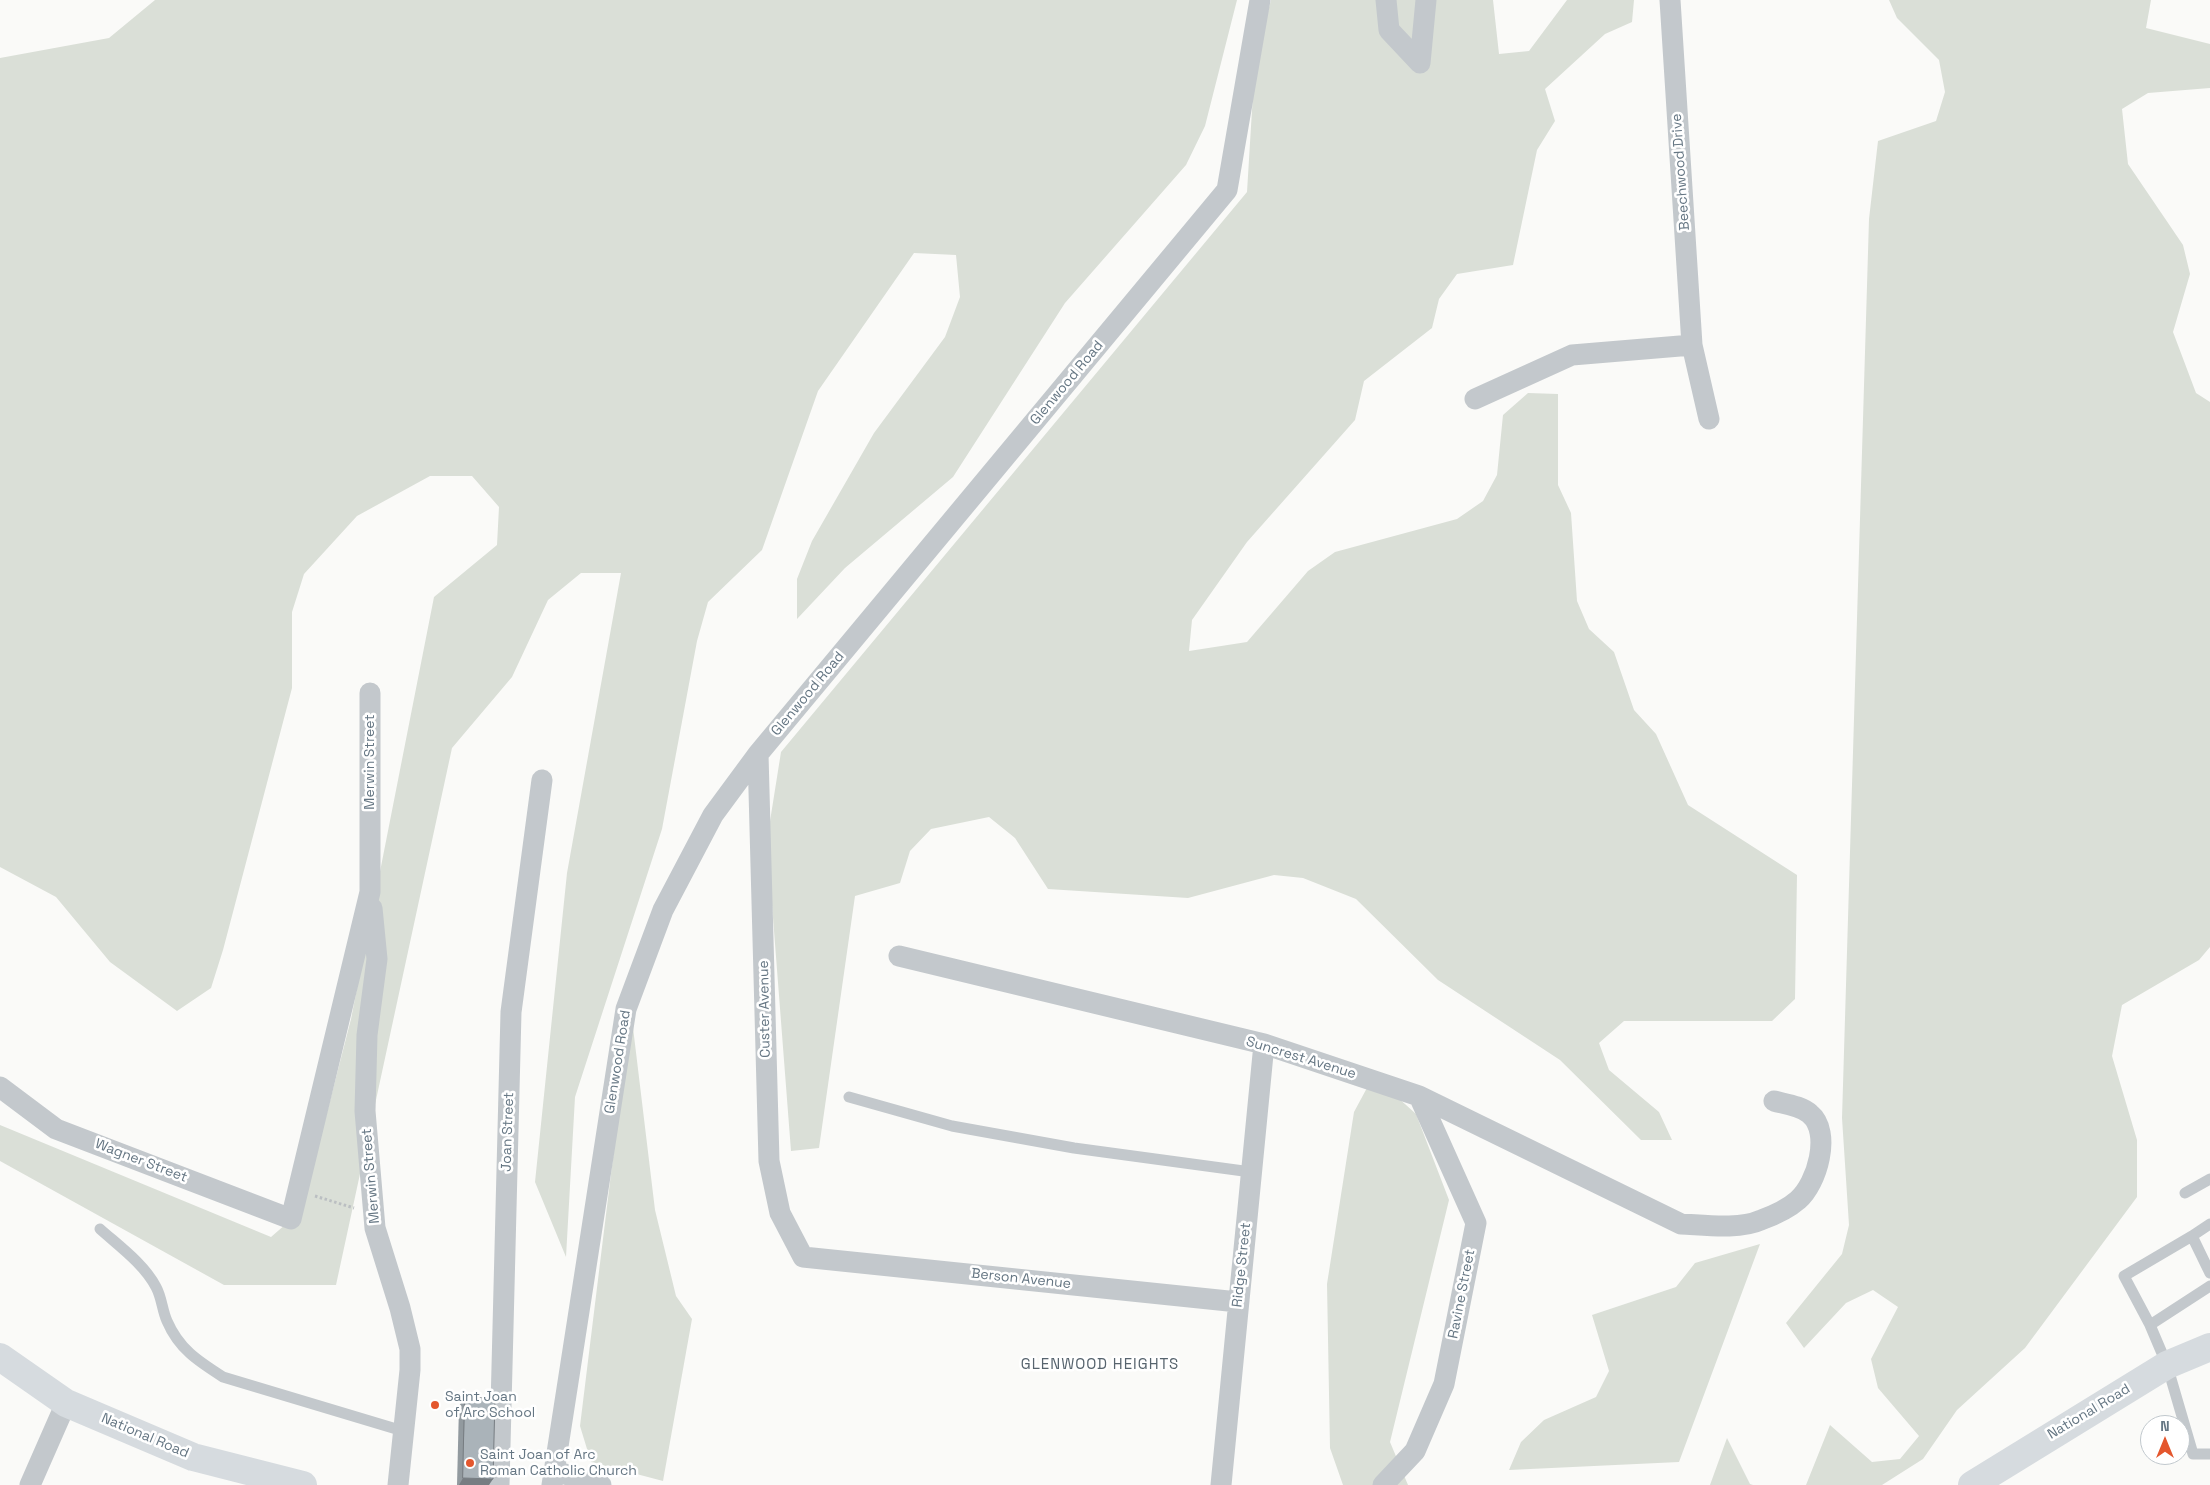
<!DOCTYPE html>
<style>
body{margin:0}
#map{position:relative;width:2210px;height:1485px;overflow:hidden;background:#fafaf8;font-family:"Space Grotesk",sans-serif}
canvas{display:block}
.north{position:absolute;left:2140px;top:1415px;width:50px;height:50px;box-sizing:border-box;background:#fff;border:1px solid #c1c8cd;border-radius:50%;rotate:0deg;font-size:14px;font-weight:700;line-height:20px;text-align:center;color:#657683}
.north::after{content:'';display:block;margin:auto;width:18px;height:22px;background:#e4572e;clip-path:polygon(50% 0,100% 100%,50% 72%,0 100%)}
</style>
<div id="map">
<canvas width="2210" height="1485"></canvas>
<div class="north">N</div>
</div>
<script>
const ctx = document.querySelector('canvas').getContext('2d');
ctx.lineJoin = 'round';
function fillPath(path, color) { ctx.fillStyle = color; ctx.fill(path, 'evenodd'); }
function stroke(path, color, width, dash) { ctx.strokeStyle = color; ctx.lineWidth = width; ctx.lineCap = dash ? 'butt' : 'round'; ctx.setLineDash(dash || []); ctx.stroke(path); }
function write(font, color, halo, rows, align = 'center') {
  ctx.font = font + ' "Space Grotesk",sans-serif'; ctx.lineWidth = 5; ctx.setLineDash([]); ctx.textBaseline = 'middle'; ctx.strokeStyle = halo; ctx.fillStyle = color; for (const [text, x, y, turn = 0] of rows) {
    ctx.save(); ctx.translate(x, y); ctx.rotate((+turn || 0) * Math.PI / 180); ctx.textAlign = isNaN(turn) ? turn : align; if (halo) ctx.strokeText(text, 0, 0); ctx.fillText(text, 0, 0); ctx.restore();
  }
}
fillPath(new Path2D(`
 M155,0H1237L1205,126L1186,165L1065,303L953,477L845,568L797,619V579L812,541L874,433L945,337L960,297L956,255L914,253L818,391L762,550L708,602L697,641L662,829L575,1097L566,1257L535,1182L567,873L621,573H581L548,600L512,677L452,748L336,1285H224L0,1161V1125L271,1237L302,1210L351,1019L434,597L497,545L499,507L472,476H430L357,516L304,574L292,612V688L223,950L211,988L177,1011L110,962L56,897L0,867V58L109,38Z
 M1271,0H1493L1499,54L1529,51L1567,0H1634L1632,22L1605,34L1545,89L1555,121L1537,150L1513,265L1457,274L1439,299L1432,328L1364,381L1355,420L1247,542L1192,620L1189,651L1247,642L1308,571L1335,552L1457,519L1483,501L1497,475L1503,415L1528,393L1558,394V485L1571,513L1577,601L1589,629L1614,652L1634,710L1656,734L1688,805L1797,875L1795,999L1772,1021H1624L1599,1043L1609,1070L1659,1112L1672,1140H1641L1560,1060L1438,980L1356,899L1303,878L1274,875L1188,898L1048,889L1015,838L989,817L931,829L910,851L900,883L855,896L819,1148L791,1151L767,840L781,752L1247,192L1255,61Z
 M1889,0H2151L2146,28L2210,44V88L2148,93L2122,109L2128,164L2183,245L2190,274L2173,332L2196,393L2210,402V947L2199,960L2122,1005L2112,1056L2137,1140V1197L2025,1348L1957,1410L1923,1459L1882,1485H1806L1830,1425L1872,1462L1900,1459L1919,1436L1878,1388L1871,1359L1898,1307L1873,1290L1846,1303L1804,1348L1786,1323L1842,1254L1849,1225L1842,1118L1869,219L1878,141L1936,121L1945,92L1939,60L1897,18Z
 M631,1011L655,1210L676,1296L692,1319L663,1481L591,1462L580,1426Z
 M1368,1086L1395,1095L1416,1114L1449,1200L1390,1442L1408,1485H1343L1330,1448L1327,1284L1354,1112Z
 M1760,1244L1679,1462L1509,1470L1521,1442L1544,1420L1596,1397L1609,1371L1592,1315L1676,1287L1695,1263Z
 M1727,1438L1750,1484L1753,1485H1710Z`), '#dadfd7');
stroke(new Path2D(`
 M315,1196L354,1208`), '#bbbfc2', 3, [2.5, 2.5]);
stroke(new Path2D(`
 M849,1097L952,1126L1074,1148L1251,1172
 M2185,1193L2210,1179
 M100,1229C119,1246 144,1264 156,1287C162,1298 162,1310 167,1321C179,1349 198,1361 223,1377L403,1431
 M2192,1236L2210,1224
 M2210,1273L2192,1236L2124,1276L2150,1325L2167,1365L2193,1454H2210
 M2150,1325L2210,1286`), '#c3c8cc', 11);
stroke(new Path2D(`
 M1386,0L1389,30L1420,63L1426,0
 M1670,0L1692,345L1709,419
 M1475,399L1572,355L1692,345
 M758,754L769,1161L780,1213L803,1257L1238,1302
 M372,908L377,959L367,1035L365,1111L375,1228L400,1308L410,1349V1370L398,1485
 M899,956L1264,1044L1419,1096L1681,1224C1704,1225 1739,1230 1761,1220C1772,1216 1789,1208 1798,1200C1817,1184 1832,1132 1810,1114C1802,1106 1785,1104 1774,1101
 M0,1087L56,1129L291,1219L370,892V693
 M555,1471L601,1485
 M30,1485L66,1403
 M499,1485L511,1012L542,780
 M552,1485L626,1009L663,910L713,815L758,754L1227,190L1260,0
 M1221,1485L1264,1044
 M1383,1485L1415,1451L1444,1384L1476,1223L1419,1096`), '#c3c8cc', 21);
stroke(new Path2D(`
 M0,1357L66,1403L193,1457L303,1485
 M1972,1485L2167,1365L2210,1347`), '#d6dbdf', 28);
fillPath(new Path2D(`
 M465,1397L489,1485H457L459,1406Z`), '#929a9f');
fillPath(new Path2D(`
 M463,1478L493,1479L489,1485H459Z`), '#777d82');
const building = new Path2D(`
 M465,1397L495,1398L493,1479L463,1478Z`);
fillPath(building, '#aab3b9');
stroke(building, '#777d82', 1);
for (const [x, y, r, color] of [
 [435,1405,5,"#e4572e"],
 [470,1463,5,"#e4572e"]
]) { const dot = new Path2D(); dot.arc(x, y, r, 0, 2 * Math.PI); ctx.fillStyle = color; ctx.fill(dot); stroke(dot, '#fff', 2); }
write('14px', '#657683', '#fff', [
 ["Beechwood Drive",1681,172,-94],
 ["Glenwood Road",1067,383,-50],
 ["Glenwood Road",808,694,-50],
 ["Merwin Street",370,762,-90],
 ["Custer Avenue",765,1009,-91],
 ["Suncrest Avenue",1301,1058,17],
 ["Glenwood Road",618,1062,-81],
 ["Joan Street",508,1132,-88],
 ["Wagner Street",141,1161,21],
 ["Merwin Street",371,1176,-95],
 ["Ridge Street",1242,1265,-84],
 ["Berson Avenue",1021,1279,6],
 ["Ravine Street",1462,1294,-79],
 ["National Road",2089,1412,-31],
 ["National Road",145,1436,23]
]);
write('14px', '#657683', '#fff', [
 ["Saint Joan",445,1397],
 ["of Arc School",445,1413],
 ["Saint Joan of Arc",480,1455],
 ["Roman Catholic Church",480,1471]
], 'left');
ctx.letterSpacing = '1px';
write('15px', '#57646e', '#fff', [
 ["GLENWOOD HEIGHTS",1100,1365]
]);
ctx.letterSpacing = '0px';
</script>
